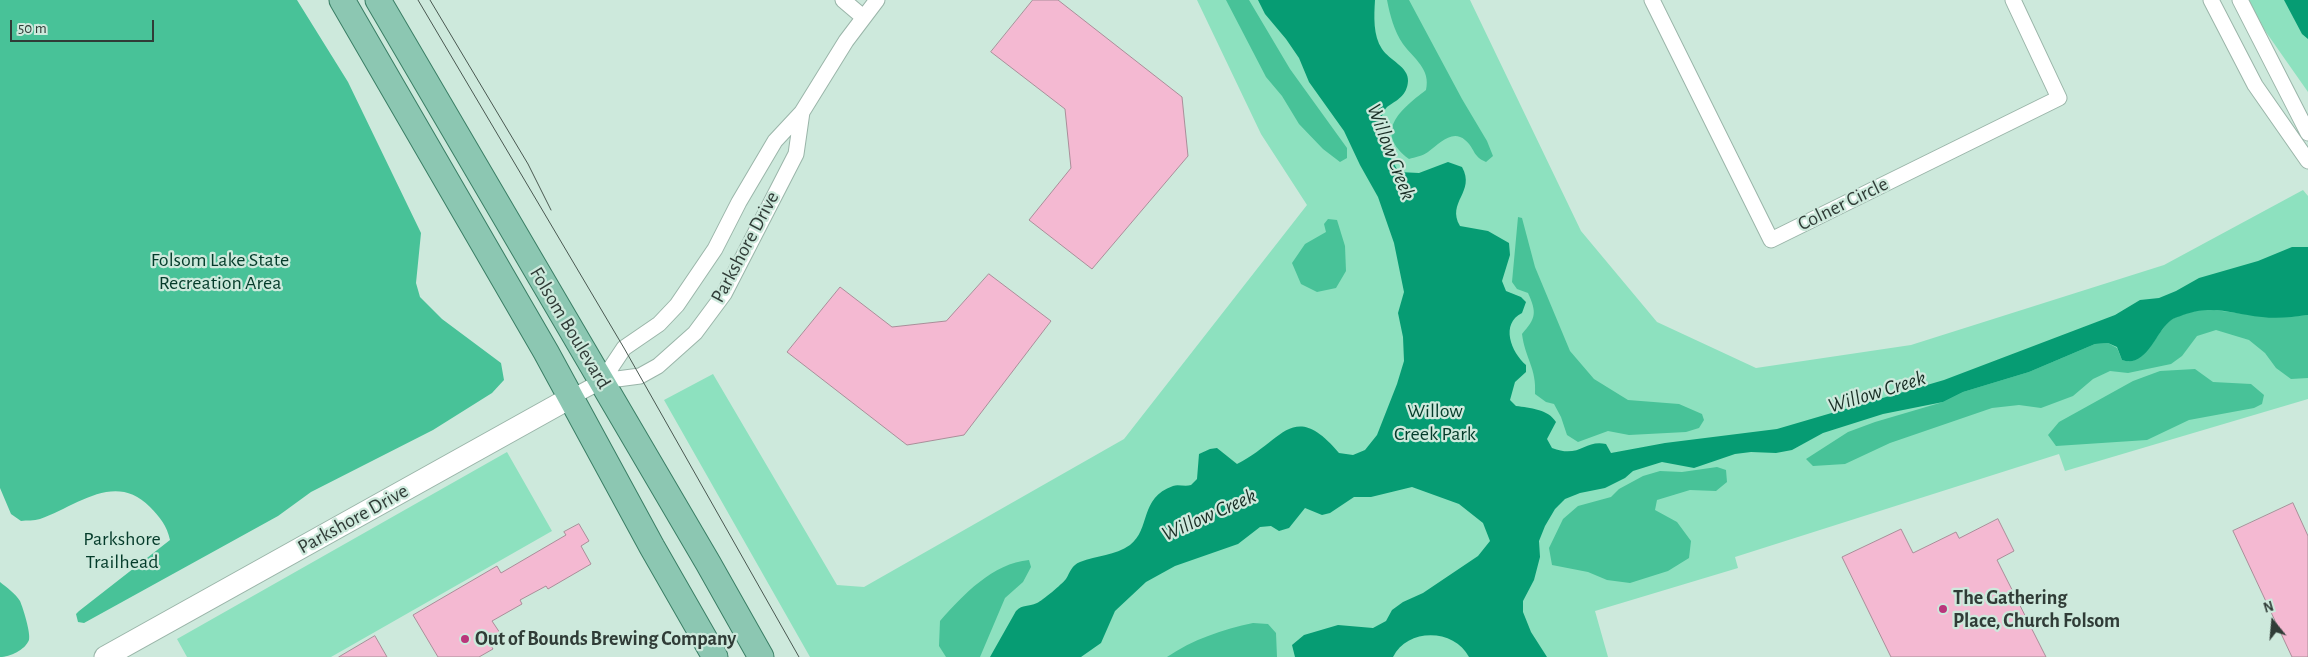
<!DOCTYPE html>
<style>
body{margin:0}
#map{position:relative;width:2308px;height:657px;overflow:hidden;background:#cde9dc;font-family:"Alegreya Sans",sans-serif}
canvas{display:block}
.north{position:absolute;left:2248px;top:597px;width:50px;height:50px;-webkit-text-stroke:4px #cde9dc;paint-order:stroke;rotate:343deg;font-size:14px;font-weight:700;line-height:20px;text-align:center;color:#303c37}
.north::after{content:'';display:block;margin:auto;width:18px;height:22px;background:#303c37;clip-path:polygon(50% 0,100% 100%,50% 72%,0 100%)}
.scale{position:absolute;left:10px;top:20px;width:144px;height:22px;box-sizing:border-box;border:2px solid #303c37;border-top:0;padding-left:6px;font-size:15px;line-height:18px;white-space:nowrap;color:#303c37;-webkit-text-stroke:4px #cde9dc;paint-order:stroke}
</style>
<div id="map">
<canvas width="2308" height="657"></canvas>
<div class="north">N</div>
<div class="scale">50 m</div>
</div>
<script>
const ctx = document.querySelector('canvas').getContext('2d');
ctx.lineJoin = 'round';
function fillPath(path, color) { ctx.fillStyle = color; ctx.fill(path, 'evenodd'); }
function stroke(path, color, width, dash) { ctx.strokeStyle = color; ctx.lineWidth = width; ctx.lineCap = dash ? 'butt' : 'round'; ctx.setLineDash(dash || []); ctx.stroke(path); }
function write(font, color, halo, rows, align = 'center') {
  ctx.font = font + ' "Alegreya Sans",sans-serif'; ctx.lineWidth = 4.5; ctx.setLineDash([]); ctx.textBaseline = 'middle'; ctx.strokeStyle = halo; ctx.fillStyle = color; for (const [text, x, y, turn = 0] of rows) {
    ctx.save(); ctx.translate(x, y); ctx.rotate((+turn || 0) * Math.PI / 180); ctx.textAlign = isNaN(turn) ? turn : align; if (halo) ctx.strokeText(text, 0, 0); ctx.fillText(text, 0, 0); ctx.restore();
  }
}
fillPath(new Path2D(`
 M1197,0H1470L1581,231L1657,322L1756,368L1911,345L2164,265L2303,190L2308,196V399L2065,471L2059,454L1735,557L1738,568L1595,611L1608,657H810L664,400L713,374L837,585L864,587L1124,439L1307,205L1261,134Z
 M2249,0H2308V92L2261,25Z
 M507,452L552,531L331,657H187L177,639Z`), '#8de1bf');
fillPath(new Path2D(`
 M0,0H297L348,82L421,233L416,283L420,297L442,319L501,363L504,380L492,393L433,430L311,492L278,516L84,623L78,622L76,614L79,611L170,540C167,526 160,517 150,507C115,471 77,506 40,519C34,521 27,520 21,521L11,514L0,488Z
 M1226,0H1249L1290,69L1347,148V158L1340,162L1323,149L1299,124L1282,96L1266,77Z
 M1387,0H1409L1462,99L1487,141L1493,156L1486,162C1472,156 1475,148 1465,140C1452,129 1439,144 1428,152C1423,156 1415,157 1409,159C1373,132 1400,110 1426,90C1431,69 1414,59 1403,44C1394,31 1390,15 1387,0Z
 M1518,217L1522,218L1535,267L1570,351L1594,379L1628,400L1679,404L1702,414L1704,420L1699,428L1686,432L1629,435L1608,431L1578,442L1567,435L1561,417L1554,404L1546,402L1535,394C1537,369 1525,358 1522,334C1536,318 1537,313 1528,293L1517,289L1512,282Z
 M1328,219L1337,220L1345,246L1346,271L1336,288L1317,292L1301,284L1292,263L1305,244L1326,232L1324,224Z
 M2206,309C2242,313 2271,320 2308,315V378L2291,379L2276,368L2265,353L2249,340L2216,330L2197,336L2182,356L2171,364L2128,373L2110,371L2093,379L2073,396L2041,408L2019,405L1992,408L1890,443L1845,464L1813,466L1806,459L1848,432L1875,422L1943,402L1963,392L2029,372L2095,344L2108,343L2117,348L2122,360C2145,368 2156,332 2170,321C2178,314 2195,311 2206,309Z
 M2195,369L2213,382L2251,384L2264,395L2262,404L2254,408L2189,420L2147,440L2056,446L2048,435L2059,422L2133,381L2160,371Z
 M1717,467L1726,470L1727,482L1716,491L1690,490L1657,500L1655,510L1677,522L1691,541L1689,558L1668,571L1630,583L1607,580L1588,572L1552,565L1549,548L1563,519L1578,506L1611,497L1619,489L1643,476L1660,471L1682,472Z
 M1029,560L1031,567L1023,582L1005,598L980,657H946L939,646L940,621C963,595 993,563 1029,560Z
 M0,582C6,587 16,594 20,601C23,608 31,633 29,640C25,650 10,657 0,657Z
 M1253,623L1268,624L1276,633L1277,657H1167C1192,640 1223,629 1253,623Z`), '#48c298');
fillPath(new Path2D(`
 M1258,0H1375C1374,16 1373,36 1382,49C1389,60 1409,67 1408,81C1407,96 1397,100 1387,107C1372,121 1390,159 1399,172L1419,173L1448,162L1462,167C1476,192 1446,202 1460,226L1488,231L1509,243L1510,255L1502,281L1506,291L1521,297L1526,302L1522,313C1500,324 1511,352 1526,365V372L1515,382L1510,400L1516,406C1530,408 1548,409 1556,422L1547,439L1552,448C1580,459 1585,439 1606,444L1611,453L1665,443L1777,429L1944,380L2115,315L2140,300L2159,298L2176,291L2199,278L2258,261L2292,247H2308V315C2292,317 2278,319 2262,317C2231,314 2214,304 2183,315C2178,317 2173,318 2169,322C2155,334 2146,368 2122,360L2117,347L2108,343L2095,344L2029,372L1963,392L1943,402L1883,414L1823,433L1792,450L1776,453L1751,452L1735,454L1694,468L1662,462L1633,471L1625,478L1605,488L1580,493L1565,499L1555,509L1545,526L1539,541L1540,557L1534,580L1523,601V612L1531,632L1547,657H1469C1454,628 1407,628 1393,657H1295L1292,645L1304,635L1338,625L1373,628L1386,621L1392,610L1403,602L1423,593L1478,556L1490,541L1483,523L1459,504L1412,487L1371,497H1354L1330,513L1322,515L1305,508L1289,528L1279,531L1271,526L1260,527L1238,544L1175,566L1146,582L1115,611L1101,643L1081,657H990L1016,611C1023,604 1028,607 1037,603C1042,601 1062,584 1066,579C1070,572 1072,565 1080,562C1097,555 1115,556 1130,545C1151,529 1139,498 1173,486C1178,484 1185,487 1191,485L1197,479L1199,454L1210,449L1217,448L1237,464C1282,442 1293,398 1339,453L1353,455L1365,450L1377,435L1397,384L1404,361L1403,337L1398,313L1404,292L1394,243L1378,197L1360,165L1344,131L1309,82L1299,58L1286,39L1265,14Z
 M2284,0H2308V39L2302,34Z`), '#069c73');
const building = new Path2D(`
 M1033,0H1058L1182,97L1188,156L1092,269L1029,220L1071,168L1065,109L991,52Z
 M989,274L1051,321L964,435L907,445L787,352L840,287L892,327L946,321Z
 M2293,503L2308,536V657H2292L2233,531Z
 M1998,519L2014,551L1997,560L2046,657H1891L1842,557L1901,529L1913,553L1956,532L1959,538Z
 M579,524L589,541L581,546L591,564L548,589L546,586L520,600L522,604L492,621L500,633L493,637L494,640L489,642L493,649L479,657H438L413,615L497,566L501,573L566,535L564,532Z
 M375,636L387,657H339Z`);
fillPath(building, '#f4b9d2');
stroke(building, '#a98e99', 1);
const street = new Path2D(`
 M843,0L863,17
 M1652,0L1771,240L2059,98L2013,0
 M2211,0L2255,85L2308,161
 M2240,0L2308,133
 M602,381L624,348L659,324L677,305L715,249L739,202L775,141L802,112L846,41L877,0
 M570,398L602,381L640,376L658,366L695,333L724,294L796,154L802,112`);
const secondary = new Path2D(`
 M105,657L570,398`);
const primary = new Path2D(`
 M342,0L546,352L652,547L715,657
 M378,0L708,563L761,657`);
stroke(street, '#9ab5a9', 17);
stroke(secondary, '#9ab5a9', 23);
stroke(primary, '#3a7e65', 27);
stroke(street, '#fff', 15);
stroke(secondary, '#fff', 21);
stroke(primary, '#8cc7b2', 25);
stroke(new Path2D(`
 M418,0L624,348L799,657
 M430,0L528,164L551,210`), '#495851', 1);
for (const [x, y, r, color] of [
 [1943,609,5,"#b9357b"],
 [465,639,5,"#b9357b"]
]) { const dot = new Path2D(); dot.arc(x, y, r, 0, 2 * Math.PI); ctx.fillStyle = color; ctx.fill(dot); stroke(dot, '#cde9dc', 2); }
write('20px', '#303c37', '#cde9dc', [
 ["Colner Circle",1843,204,-26],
 ["Parkshore Drive",745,247,-62],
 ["Folsom Boulevard",570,328,59],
 ["Parkshore Drive",353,519,-29]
]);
write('20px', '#043b2a', '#cde9dc', [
 ["Folsom Lake State",220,260],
 ["Recreation Area",220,283],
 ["Willow",1435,411],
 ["Creek Park",1435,434],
 ["Parkshore",122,539],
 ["Trailhead",122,562]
]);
write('bold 20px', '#303c37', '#cde9dc', [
 ["The Gathering",1953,598],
 ["Place, Church Folsom",1953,621],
 ["Out of Bounds Brewing Company",475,639]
], 'left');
write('italic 21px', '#1a2f26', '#cde9dc', [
 ["Willow Creek",1391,152,69],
 ["Willow Creek",1877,392,-17],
 ["Willow Creek",1209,515,-24]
]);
</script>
